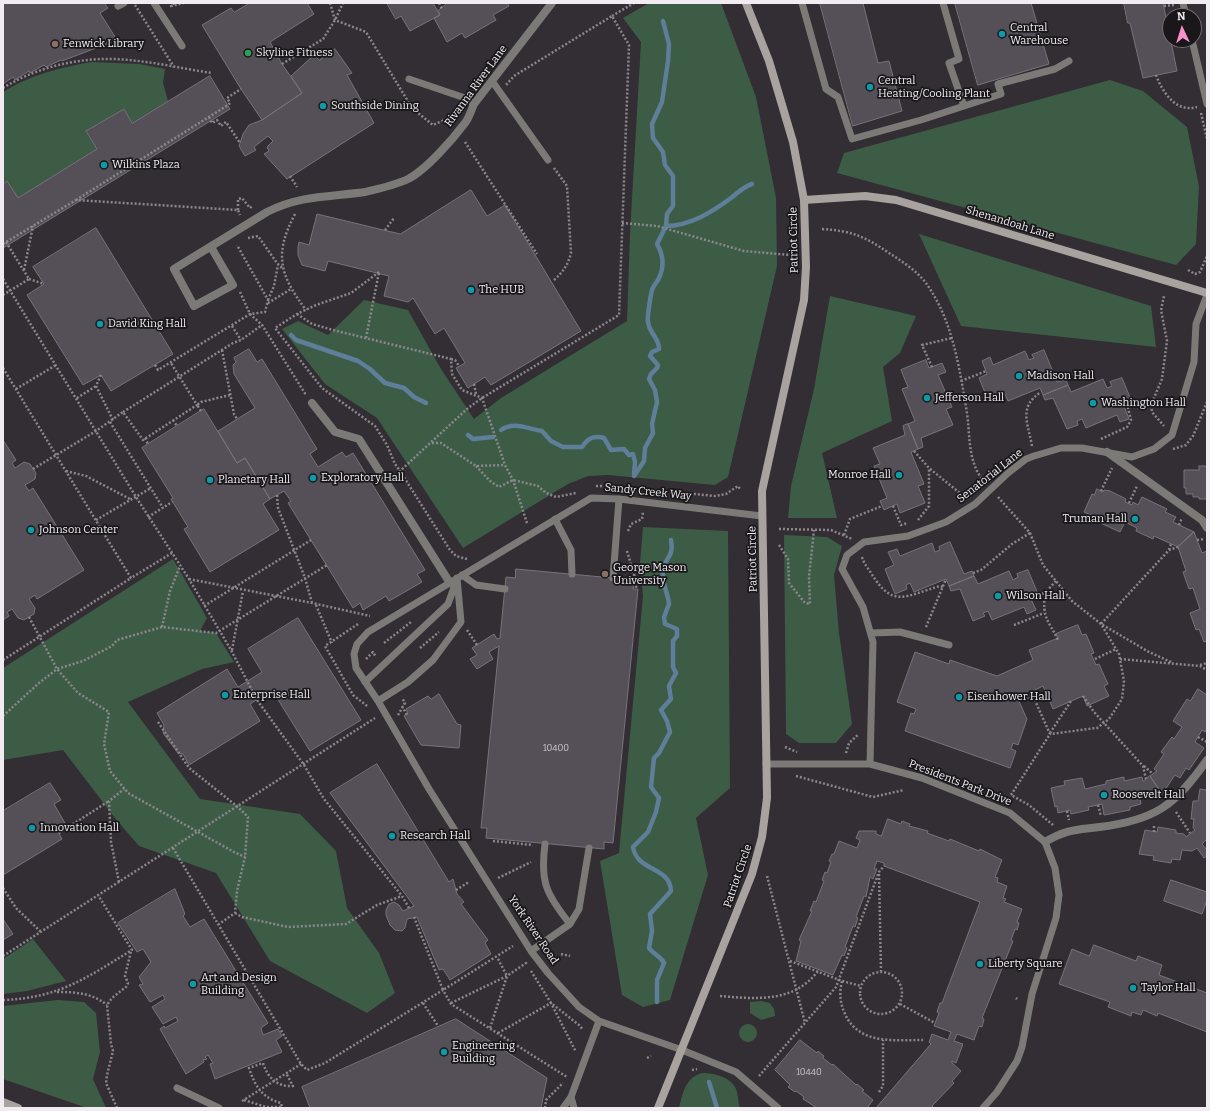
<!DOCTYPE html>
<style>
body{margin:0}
#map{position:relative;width:1210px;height:1111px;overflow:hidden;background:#332d34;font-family:Bitter,serif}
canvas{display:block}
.frame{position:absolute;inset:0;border:4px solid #f0ecf1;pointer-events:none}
.north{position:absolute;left:1162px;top:8px;width:40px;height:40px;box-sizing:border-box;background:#19171a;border:1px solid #6f6c70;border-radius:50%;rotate:356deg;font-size:11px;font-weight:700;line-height:16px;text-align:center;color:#f0ecf1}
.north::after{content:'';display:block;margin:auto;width:14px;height:18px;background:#f890cb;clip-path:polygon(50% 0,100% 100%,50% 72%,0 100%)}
</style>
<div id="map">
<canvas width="1210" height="1111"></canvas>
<div class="frame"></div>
<div class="north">N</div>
</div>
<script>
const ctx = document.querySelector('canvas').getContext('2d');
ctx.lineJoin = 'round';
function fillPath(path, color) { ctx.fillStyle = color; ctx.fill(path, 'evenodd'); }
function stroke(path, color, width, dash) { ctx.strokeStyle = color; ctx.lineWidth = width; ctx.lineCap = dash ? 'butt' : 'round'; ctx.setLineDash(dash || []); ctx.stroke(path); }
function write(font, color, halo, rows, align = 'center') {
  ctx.font = font + ' Bitter,serif'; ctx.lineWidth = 3.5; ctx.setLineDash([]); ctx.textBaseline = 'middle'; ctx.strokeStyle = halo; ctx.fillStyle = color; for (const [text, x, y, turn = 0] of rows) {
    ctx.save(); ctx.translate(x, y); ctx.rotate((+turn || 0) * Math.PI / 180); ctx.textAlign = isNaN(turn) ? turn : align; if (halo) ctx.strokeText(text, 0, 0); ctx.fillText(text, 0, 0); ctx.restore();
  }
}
fillPath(new Path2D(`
 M649,3H721L756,97L776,198L777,266L728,477L715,485L608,475L588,476L568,484L463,548L377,418L325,384L282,329L298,321L328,335L364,300L408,310L441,369L474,419L501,398L627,321L630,234L641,42L623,18Z
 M92,62L139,64L165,69L163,83L168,101L132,123L124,109L86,132L97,149L18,198L7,181L3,183V92C30,75 61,67 92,62Z
 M1110,80L1143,91L1187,127L1199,186L1196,244L1176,265L837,173L844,153Z
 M919,234L1151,306L1156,347L961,326Z
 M830,296L916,316L900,353L883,367L892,421L822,453L837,518H788L791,486L814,389Z
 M643,527L728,531L730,788L696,818L708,875L670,1000L643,1007L622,995L600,861L619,853L643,596L640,563Z
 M784,535L827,537L842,546L834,575L839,633L852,724L836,743H799L786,734Z
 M173,559L207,618L200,631L216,633L234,662L202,669L128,702L200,799L300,814L336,851L347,908L379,953L395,993L367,1013L270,961L216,873L139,846L115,818L63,750L3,760V668Z
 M33,939L66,981L27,991L3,994V959Z
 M58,1000L84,1002L96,1013L100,1052L93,1079L106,1108H87L3,1079V1006Z
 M761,1001L770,1003L774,1009L775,1016L761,1020L750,1013V1002Z
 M739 1033a9 9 0 1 1 18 0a9 9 0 1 1-18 0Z
 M702,1073C714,1073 731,1077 736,1089C738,1094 738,1102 740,1108H679C683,1093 685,1078 702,1073Z`), '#3d5c45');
stroke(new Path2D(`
 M666,226C690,226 712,212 731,198C739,192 743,187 752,184
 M291,335L296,340L358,361L370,369L385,383L404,388L414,397L426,403
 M501,430C514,421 528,429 542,431L551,441L563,447H582C588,438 594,435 604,438L611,450L624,449L629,455L633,454L635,462L634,475
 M468,435L473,439L493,437
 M634,476L644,461L645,448L653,433L652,424L657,402L655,390L649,379L651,374L657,368L658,365L650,356L652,352L659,349C660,338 645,330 648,315C649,307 650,298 652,290C653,287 656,283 658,280C665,267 664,256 657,244L666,226L667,214L673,206V176L665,165L663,152L653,138L652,124L662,102L668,61L669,44L663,21
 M657,1002V980L664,963C660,955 654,955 649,948L652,931L650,914L671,891C670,866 637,872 633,847L648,832L656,812L659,798L651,787L654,758L659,753L670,732L667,721L661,710L671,699L669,686L676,673L673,667V641L677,636V629L665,624L664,617L669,604C668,592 661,583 663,570C665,556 674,559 671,540
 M709,1082L717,1108`), '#5e7e9a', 4.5);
const building = new Path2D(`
 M3,3H104L108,8L100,13L117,40L62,61L61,60L46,67L44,65L30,73L29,71L15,80L13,77L3,84Z
 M250,3H307L314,14L270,42L282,64L302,93L262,120L241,89L202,25L231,8L234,12Z
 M387,3H433L440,15L410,31L401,16L396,19Z
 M448,3H507L509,6L493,15L496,20L465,38L462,33L447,42L434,18L440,15L438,11Z
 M820,3H863L878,63L889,61L902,111L853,126Z
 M955,3H1031L1049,64L978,85Z
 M1124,3H1163L1177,71L1143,78L1130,23H1128Z
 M335,49L352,73L347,75L374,123L287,179L264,154L269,151L267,147L273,141L268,136L254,147L256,150L245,156L239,146L243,134L249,125L262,120L302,93L291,76L314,55L319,60Z
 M210,76L230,109L3,248V184L7,181L18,198L97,149L86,131L124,109L132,123Z
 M471,190L487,216L505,205L581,331L491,385L485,377L468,388L456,368L465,363L444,328L435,334L413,298L408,302L384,296L389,276L328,261L325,271L302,265L298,255V247L299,242L309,245L317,214L400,234Z
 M96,228L173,354L111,391L101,375L83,385L27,295L44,284L33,267Z
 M249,349L257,362L262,359L317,449L310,454L318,467L342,452L346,457L353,453L425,570L417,574L422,582L389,601L386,596L363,610L360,603L353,608L288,503L291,501L284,491L270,499L245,458L237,463L218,431L255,408L234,374L233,365L236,362L234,358Z
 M1044,350L1057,382L1066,380L1068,385L1043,395L1040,388L1008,401L1004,392L999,394L1000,397L989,402L979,378L987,374L982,361L990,357L993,365L1025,351L1029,360L1034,358L1032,355Z
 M926,360L929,368L942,363L946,372L938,375L952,407L946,409L953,425L921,438L923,447L918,449L908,424L915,421L902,389L908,387L901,370Z
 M1122,378L1132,402L1124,406L1129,419L1120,422L1117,415L1086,428L1082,419L1077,421L1078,425L1067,429L1053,398L1045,400L1043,395L1068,385L1071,392L1103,379L1107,388L1112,386L1110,382Z
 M204,409L237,463L245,458L270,499L263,504L279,530L210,572L184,529L188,527L171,499L173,498L142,448Z
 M908,424L918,449L911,452L924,484L918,486L925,503L900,513L897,504L884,510L880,501L887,498L874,466L880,464L873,448L905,435L903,426Z
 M3,440L16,460L12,463L15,468L24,462L30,464L36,473L35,479L25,485L29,491L33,488L84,570L37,599L35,595L29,599L35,608L34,614L24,620L18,618L12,609L7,612L9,616L3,620Z
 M1199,466H1207V499H1199V497H1193V494H1186V488H1184V470H1199Z
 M1097,489L1103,492L1104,490L1110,491L1126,499L1125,502L1132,505L1133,502L1138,505L1142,497L1167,509L1165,512L1176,517L1173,522L1194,532L1178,547L1154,536L1153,539L1136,531L1137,528L1125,522L1120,532L1096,521L1097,518L1084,512L1092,494L1094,495Z
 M1194,532L1202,553L1207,551V641L1204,642L1199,629L1196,630L1190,613L1200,609L1193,588L1189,589L1183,572L1186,571L1178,547Z
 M950,542L964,574L972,571L974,576L949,586L946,579L914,592L910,583L906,585L907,589L895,594L885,569L894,565L888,552L897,549L900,556L932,543L935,552L940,550L939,547Z
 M516,569L634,580L633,589H638L613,843L604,842V849L486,838L487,828H481L499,646L489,652L493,659L477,669L470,659L477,655L472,648L494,634L497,639L500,638L506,577L515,578Z
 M1028,570L1038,594L1030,597L1036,610L1027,614L1024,607L992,620L988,611L983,613L985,616L973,621L960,589L951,591L949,586L974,576L978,584L1009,571L1013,580L1018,577L1017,574Z
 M298,618L361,720L310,751L272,690L250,704L260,721L189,765L183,754L178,753L163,733L164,725L157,713L227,669L238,687L262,672L248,649Z
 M1078,625L1082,635L1086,634L1094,653L1091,654L1096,665L1099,664L1108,684L1104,686L1109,696L1087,706L1083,696L1053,709L1043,686L1035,690L1037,695L1027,699L1025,694L1017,697L1027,719L1018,745L1013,743L1011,749L1016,751L1010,768L905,731L911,713L914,714L916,709L897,702L915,652L949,664L950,660L997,676L1033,660L1029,650L1058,638L1056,634Z
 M1198,689L1207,695V729L1205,732L1202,730L1195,742L1204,748L1189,770L1186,768L1180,778L1175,775L1162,794L1150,776L1157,771L1154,769L1164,754L1161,752L1172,737L1174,739L1182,727L1173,721L1187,699L1190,701Z
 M439,694L457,724L461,725L459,748L421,745L404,716L408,713L406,709L428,696L431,699Z
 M377,764L449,882L453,879L457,894L464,902L461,904L488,940L485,943L491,954L450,980L443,969L439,970L417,917L407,919L405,928L402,931L395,930L390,925L386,915V910L389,904L394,902L399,905L403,911L414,906L330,793Z
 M1150,776L1162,794L1140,798L1141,804L1130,807V810L1104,815L1102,804L1088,807L1089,810L1071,814L1070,810L1058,813L1057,806L1055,807L1051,788L1065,785L1064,781L1082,778L1085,789L1106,784V781L1124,777V781L1142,777L1143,781Z
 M50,783L61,800L54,804L66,825L57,830L62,839L3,875V811Z
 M1207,788V839L1202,844L1207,850V856L1204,858L1197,848L1192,851L1182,850L1180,860L1172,859L1171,863L1153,860L1154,856L1139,854L1145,830L1157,832L1158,827L1176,830V833L1184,834L1186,837L1195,830L1193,828L1194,819H1191L1193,801H1198L1200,789L1206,790Z
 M888,819L901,824L902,821L910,824L909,826L928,831L927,833L949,841L950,839L979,851L980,849L1002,860L995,877L998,878L997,882L1007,886L1003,898L1006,899L1004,902L1022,909L1017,922L1019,923L1017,930L1015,929L1011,940L1013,941L982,1018L984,1019L982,1027L979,1026L974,1040L957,1034L954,1041L963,1044L956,1063L952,1061V1063L961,1071L952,1081L954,1083L932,1106L934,1108H876L931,1044L929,1042L932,1034L948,1040L951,1032L934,1026L939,1013L937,1012L940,1003H942L980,902L884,866V863L877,861L874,869H877L873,879L870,877L866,897L864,896L856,917L858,918L855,927L853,926L845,947L847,948L844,956L842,955L833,975L796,961L801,941L799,940L812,911H810L814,901L816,902L824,881L822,880L825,872L827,873L831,862L829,861L832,854H834L839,841L857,848L860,840L856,838L859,831H876V834L881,836Z
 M1171,880L1207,892V900L1202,914L1164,901Z
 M175,889L185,914L183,916L190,927L204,919L268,1023L261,1028L263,1035L278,1029L282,1036L276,1040L282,1052L215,1079L210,1064L213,1063L208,1055L205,1057L207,1059L203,1060L204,1062L186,1074L160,1029L164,1026L165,1028L178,1021L176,1017L163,1024L152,1007L165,999L163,995L150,1002L139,985L143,984L139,977L151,962L143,949L137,952L118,923Z
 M3,919L13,934L3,940Z
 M1094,945L1136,961L1138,956L1162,965L1159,975L1207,993V1032L1158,1013L1157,1016L1143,1010L1141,1015L1132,1012L1131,1016L1108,1007L1110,1002L1059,984L1072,949L1089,956Z
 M456,1019L547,1078L541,1108H310L302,1087Z
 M800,1040L817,1053L818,1051L824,1056L823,1058L832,1065L833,1064L856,1085L857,1084L864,1090L862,1091L873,1100L867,1108H817L803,1099L804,1097L796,1091L795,1092L788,1087L790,1085L775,1070Z`);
fillPath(building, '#555057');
stroke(building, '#78727a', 1);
stroke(new Path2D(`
 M174,3L171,6L184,3
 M330,3L335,20L366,32L412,108L433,125L449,118L453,113
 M439,3L442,9
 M135,5L174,67
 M1164,6L1174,5
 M612,16L634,3
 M282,64L323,39L335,20L343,3
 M1156,75C1163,93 1176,113 1197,107
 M3,88C32,70 68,60 102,59C139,58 177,68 212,73
 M1201,113L1207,139
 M209,117L212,123L217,120L221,126L226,122L240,143
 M465,142L537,254
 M290,176L297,187
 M76,200L228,105L230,103L227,98L241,89
 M238,210V199L242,198L250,208L252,206
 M295,214C274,254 279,274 306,310
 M622,223L657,226L744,251L790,255
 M822,229C852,231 864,236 889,253C903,262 919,272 928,286C952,321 959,365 966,407C971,434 966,459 984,482
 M385,230L394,218
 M248,238L258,236L277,263L283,269
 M3,244L76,200L238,210L240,215
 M24,270L33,226
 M1188,270L1195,274L1200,272L1207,256
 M379,272L351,293L316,305L297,314L275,328L322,388L375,426L387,445L395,464L400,471
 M3,279L136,497L189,579L231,650L257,700L304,765L324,799L402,896L409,908
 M29,279L44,284
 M554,280C563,272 568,265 571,253L567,186L554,168
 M240,292L250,314L262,325L306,395
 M3,295L29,279L6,242
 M268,300L274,286L278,265
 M268,303L291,289
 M297,314L312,324L333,330L451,359L452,374L462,390L482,398L505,465L513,480L527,523
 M232,326L241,340
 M366,338L379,272
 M222,350L234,414L237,419
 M451,359L455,360L459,366
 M155,365L158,370L250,314L265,312L268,300L237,245
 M932,367L922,345L952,338
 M3,368L131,578L172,553
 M101,375L96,386L113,420
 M961,381L986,371
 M474,384L476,394
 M16,389L56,365
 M77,398L96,386
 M1151,405L1152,412L1164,426
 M201,411L197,405L201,402L230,395
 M123,412L233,343L241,340L262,325
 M173,420L177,426
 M110,422L163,508
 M145,438L148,444
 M1101,439L1127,427L1131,420L1127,404L1140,402L1151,405L1162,379L1167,341L1161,310L1164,296
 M432,443H441L476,466L505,465
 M1032,446C1028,423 1018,407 1041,392
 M1173,449L1186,445L1193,436L1207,402
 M914,451L929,468L966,498
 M476,466L490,481L499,487L513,480L538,486L546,493L556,497L576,493
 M33,469L96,431L123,412L143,440L197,405L171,363
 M66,471L86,476L132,500
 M596,486H617
 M654,490L715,496L726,494L738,486L740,489
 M1101,491L1112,468
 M277,495L278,508L305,578L312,603
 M998,497L1030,533L1043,565L1072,601L1101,624L1119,654L1124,681L1122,699L1109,719L1097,728L1050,734
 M1129,503L1137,486
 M893,506L901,525L908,523
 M148,517L172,502
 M96,520L151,488
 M918,520L929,506V468
 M1179,525L1182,518
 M779,529L831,530L852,539
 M628,531L631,524L642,519L643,512
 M844,535L850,519L882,506
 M1197,540L1204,539
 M779,545L788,559L789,583L805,603L810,604L809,577L814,530
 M1169,550L1171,544
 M627,551L636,581V589
 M862,557C864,564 868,568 871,573C893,609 905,596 940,586L943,587
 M467,559L456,556L450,550L400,471L468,408L482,398L619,315L629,45L612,16L514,76L506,85
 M973,573L981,570L1012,544L1030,533
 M189,579L312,603L370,616
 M1056,581L1045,593C1042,619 1048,619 1058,640
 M1038,594L1045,593
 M316,605L332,643
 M204,606L311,540
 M29,617L57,669L78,693L109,712L104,744L110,771L128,793L234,852L245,857
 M358,624L325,646L353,695L367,706
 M1014,625L1044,613
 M162,627L170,591L180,566
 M926,627L946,579
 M467,630L477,645
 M384,643L411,622
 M420,648L439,632
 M232,650L243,591
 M366,659L373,652L376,657
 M1095,659L1116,649
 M1120,659L1200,666L1207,670
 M3,660L131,578
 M1171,662L1149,652L1101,624L1169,550L1178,547
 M1200,665L1207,663
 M1033,696L1050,734L1011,795L1029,805L1053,825
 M1083,696L1094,712L1143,766L1146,779
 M402,706L407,715
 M398,715L405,703L402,698
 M3,716L39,683L57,669L83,661L112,646L117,640L162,627L216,633L327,565
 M158,722L189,768L238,807L248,817L245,857L237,891L235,913L219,924
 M1050,733L1071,701
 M1198,737L1207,742
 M785,747L797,752
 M846,753L849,743L859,734
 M1144,766L1153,774
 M796,776L873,797L904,790
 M1098,805L1101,816
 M1067,811L1069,820
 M1176,812L1190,833
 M1154,832V825
 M59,833L109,801
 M493,841L533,845
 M173,848L301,1064L307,1070L325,1063L443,990L451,1004L567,1077
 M879,874L881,971
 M767,876L805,1023
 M498,878L531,862
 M119,882L111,842L109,801L124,789
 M3,888L16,908L41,932
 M456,890L469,882
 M235,913L242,917L288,927L346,924L377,905L402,896
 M414,917L443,990L513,946
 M561,954L570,956
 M3,956L375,718
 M790,961L842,981L861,986
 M531,971L551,1003L579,1025L583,1030
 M860 993a21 21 0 1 1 42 0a21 21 0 1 1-42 0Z
 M842,981C839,993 840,1003 845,1014C859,1045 894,1040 923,1040
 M57,992C76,992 92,993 107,1005
 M720,996C756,999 794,1003 818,971
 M1016,998L1017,999
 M3,1000C59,998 86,978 132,950L98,895
 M423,1003L438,1026
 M451,1003L507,976L526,963L527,965
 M900,1004L935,1023
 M490,1028L507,976L497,957
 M498,1033L551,1003L576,1052
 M647,1058L651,1056
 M692,1070L697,1069
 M759,1076L836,987L879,872L884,866
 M879,1092L883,1086V1040
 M244,1100L266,1107H282L281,1103C262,1098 255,1086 249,1068L263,1063C268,1078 277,1087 293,1086L286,1073
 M242,1101L301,1064
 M117,1108L106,1083L107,1075L113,1051L111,1044L107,1005L112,998L126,987L128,983L125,976L131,951
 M545,1108L546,1100L563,1083`), '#8c878d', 2.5, [2, 2]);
stroke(new Path2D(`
 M154,3L182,46
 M802,3L826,89L838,97L852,139L921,120L1001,94L998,84L1055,69L1069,61
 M943,3L959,59L949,63L964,106
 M1183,3L1186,16
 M118,6L124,3
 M1192,40L1207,104
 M409,79L465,98L474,104
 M492,81L548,160
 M762,516L619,499L591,498L368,632L357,644L354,654L356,668L378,701L429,789L531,951L548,973L579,1007L599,1021L682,1050L736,1072L778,1108
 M555,519L571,550L572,574
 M462,575L476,585L505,589
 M613,578L619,499
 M871,633L900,632L949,645
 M365,682L448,604L456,582
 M378,701L408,682L433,660L461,622L457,578
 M766,764H870L922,778L1010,813L1045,842L1055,868L1059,895L1056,918L1032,994L1022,1047L1017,1061L997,1092L983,1108
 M870,764L873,642L863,607L842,569L847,555L864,542L908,536L946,522L975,504L1008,473L1026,459L1034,456L1061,448H1082L1132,457L1154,449L1172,435L1194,362L1196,324L1207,295
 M545,844C540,882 546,894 570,924
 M531,951L570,924L579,909L589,848
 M177,1088L219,1108
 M571,1097L574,1108
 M563,1108L571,1097L599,1021`), '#7c7a76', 7);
stroke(new Path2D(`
 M211,247L233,285L194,306L174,269L267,212C300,195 330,197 365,192C378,189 396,185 408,179C426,170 453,139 465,123C469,118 471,111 474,104L552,3
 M312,403L335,432L359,439L450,583
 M1107,452L1202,520L1207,528
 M1045,842C1066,829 1077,830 1100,827C1156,820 1175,805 1207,760`), '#7c7a76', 8);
stroke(new Path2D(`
 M804,200L865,196L896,200L1207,293
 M3,1102L18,1108
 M658,1108L752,874L762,837L767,798L762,491L804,300L806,267L804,200L793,142L769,61L746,3`), '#a8a39e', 8);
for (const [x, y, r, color] of [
 [1002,34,4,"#0f9aa8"],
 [55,44,4,"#8d6e63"],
 [248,53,4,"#2e9e5b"],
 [870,87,4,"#0f9aa8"],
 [323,106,4,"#0f9aa8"],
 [104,165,4,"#0f9aa8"],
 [471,290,4,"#0f9aa8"],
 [100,324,4,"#0f9aa8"],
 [1019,376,4,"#0f9aa8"],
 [927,398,4,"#0f9aa8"],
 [1093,403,4,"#0f9aa8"],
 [899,475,4,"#0f9aa8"],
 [313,478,4,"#0f9aa8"],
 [210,480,4,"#0f9aa8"],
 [1135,519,4,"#0f9aa8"],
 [31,530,4,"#0f9aa8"],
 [605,574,4,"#8d6e63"],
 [998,596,4,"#0f9aa8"],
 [225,695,4,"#0f9aa8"],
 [959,697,4,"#0f9aa8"],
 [1104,795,4,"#0f9aa8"],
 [32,828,4,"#0f9aa8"],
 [392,836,4,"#0f9aa8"],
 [980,964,4,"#0f9aa8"],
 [193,984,4,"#0f9aa8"],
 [1133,988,4,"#0f9aa8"],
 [444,1052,4,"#0f9aa8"]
]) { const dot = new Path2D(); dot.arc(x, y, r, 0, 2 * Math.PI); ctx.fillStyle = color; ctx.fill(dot); stroke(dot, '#19171a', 1.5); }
write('9px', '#c9c5ca', null, [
 ["10400",556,748],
 ["10440",809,1072]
]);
write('11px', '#f0ecf1', '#19171a', [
 ["Central",1010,28],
 ["Warehouse",1010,41],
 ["Fenwick Library",63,44],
 ["Skyline Fitness",256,53],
 ["Central",878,81],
 ["Heating/Cooling Plant",878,94],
 ["Southside Dining",331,106],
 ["Wilkins Plaza",112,165],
 ["The HUB",479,290],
 ["David King Hall",108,324],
 ["Madison Hall",1027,376],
 ["Jefferson Hall",935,398],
 ["Washington Hall",1101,403],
 ["Monroe Hall",891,475,"right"],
 ["Exploratory Hall",321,478],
 ["Planetary Hall",218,480],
 ["Truman Hall",1127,519,"right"],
 ["Johnson Center",39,530],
 ["George Mason",613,568],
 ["University",613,581],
 ["Wilson Hall",1006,596],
 ["Enterprise Hall",233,695],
 ["Eisenhower Hall",967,697],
 ["Roosevelt Hall",1112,795],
 ["Innovation Hall",40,828],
 ["Research Hall",400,836],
 ["Liberty Square",988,964],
 ["Art and Design",201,978],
 ["Building",201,991],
 ["Taylor Hall",1141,988],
 ["Engineering",452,1046],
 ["Building",452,1059]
], 'left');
write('11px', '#f0ecf1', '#19171a', [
 ["Rivanna River Lane",476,86,-54],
 ["Shenandoah Lane",1010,223,17],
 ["Patriot Circle",794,240,-91],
 ["Senatorial Lane",990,476,-38],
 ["Sandy Creek Way",648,492,6],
 ["Patriot Circle",753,559,-91],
 ["Presidents Park Drive",960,783,21],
 ["Patriot Circle",738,876,-71],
 ["York River Road",533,930,56]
]);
</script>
